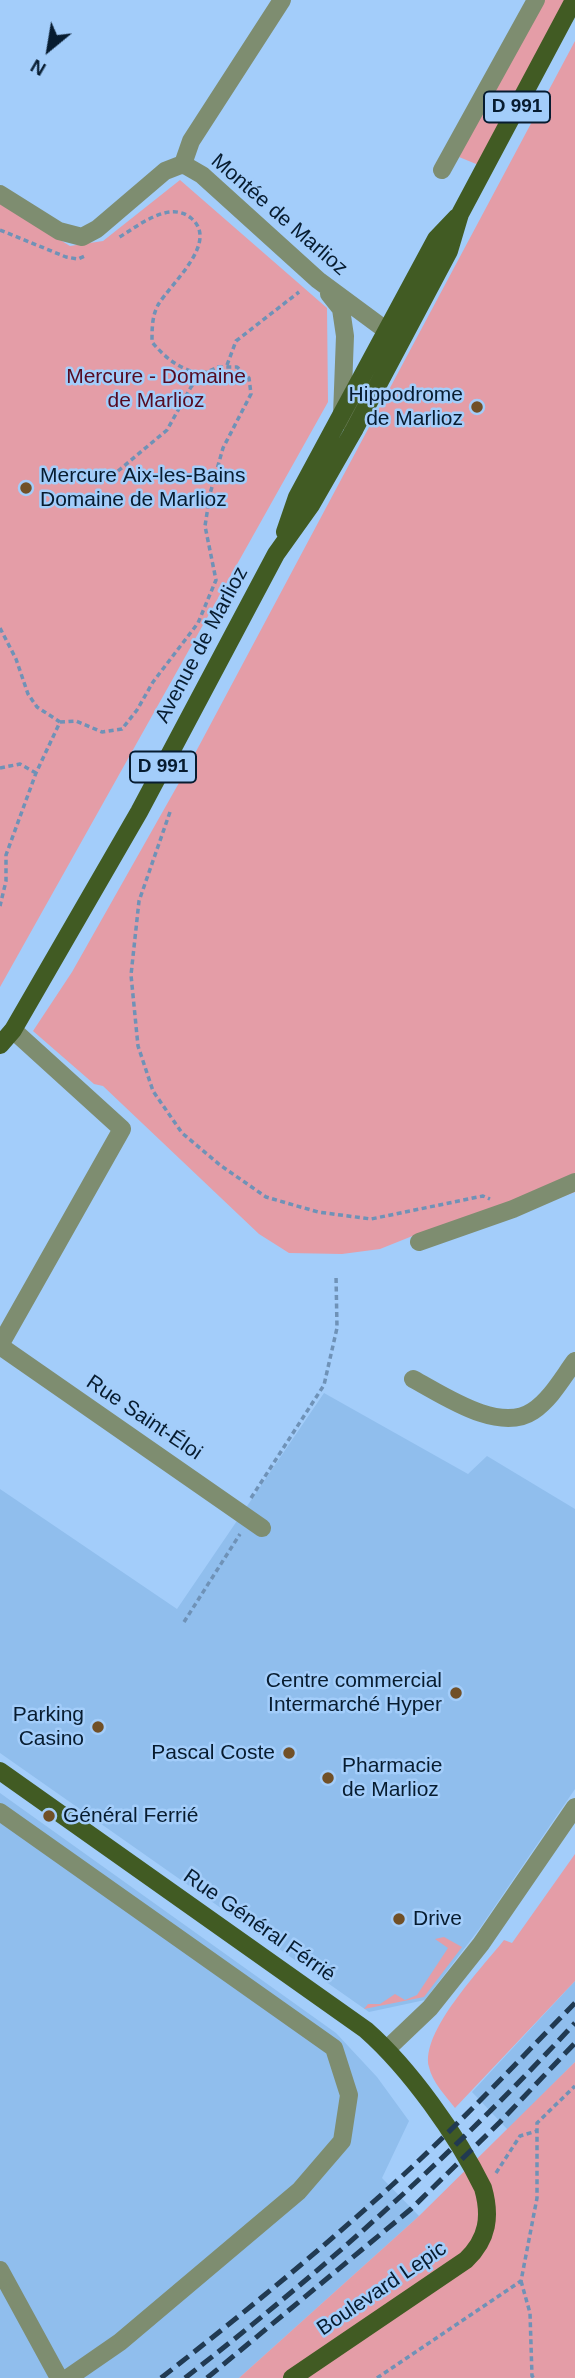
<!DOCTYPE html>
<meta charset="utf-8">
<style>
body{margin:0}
#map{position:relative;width:575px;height:2378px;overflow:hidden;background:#a3cdfa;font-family:Arial,sans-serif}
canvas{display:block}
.north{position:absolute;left:14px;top:14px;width:70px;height:70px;-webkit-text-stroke:5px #a3cdfa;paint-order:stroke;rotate:210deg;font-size:19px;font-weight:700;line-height:28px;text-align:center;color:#071c30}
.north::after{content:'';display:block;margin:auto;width:24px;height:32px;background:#071c30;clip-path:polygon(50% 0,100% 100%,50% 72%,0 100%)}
</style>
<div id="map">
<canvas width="575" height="2378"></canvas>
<div class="north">N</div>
</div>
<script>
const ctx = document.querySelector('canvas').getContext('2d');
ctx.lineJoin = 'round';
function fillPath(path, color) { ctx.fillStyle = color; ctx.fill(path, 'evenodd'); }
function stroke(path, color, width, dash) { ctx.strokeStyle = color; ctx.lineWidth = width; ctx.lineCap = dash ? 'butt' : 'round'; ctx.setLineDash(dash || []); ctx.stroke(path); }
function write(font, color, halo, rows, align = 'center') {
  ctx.font = font + ' Arial,sans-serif'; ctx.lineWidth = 5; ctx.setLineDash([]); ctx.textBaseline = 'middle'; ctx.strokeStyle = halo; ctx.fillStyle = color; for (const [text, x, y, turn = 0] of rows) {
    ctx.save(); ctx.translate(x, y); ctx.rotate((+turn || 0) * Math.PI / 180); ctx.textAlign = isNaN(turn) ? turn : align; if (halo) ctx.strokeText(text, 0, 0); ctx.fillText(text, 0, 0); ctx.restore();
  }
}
fillPath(new Path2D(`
 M324,1393L468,1474L487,1456L575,1509V1789L480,1928L425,2000L369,2012L0,1753V1489L177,1609Z
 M0,1793L336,2033L377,2077L409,2121L382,2178L419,2216L239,2378H0Z
 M575,1981V2062L508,2130L472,2092Z`), '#90beed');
fillPath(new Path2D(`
 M540,0H570L486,168L459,157Z
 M575,41V1192L494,1221L415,1235L380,1249L342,1254L289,1253L259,1234L103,1086L94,1084L33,1031L72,972L184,774Z
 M180,180L327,308L328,402L0,987V203L70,246L103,241Z
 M575,1854V1981L455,2108C446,2096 432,2082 429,2067C420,2032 482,1968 504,1940L512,1943Z
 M444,1937L462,1947L424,1997L364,2009L368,2004H380L395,1994L405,2000L417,1995L448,1948L435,1939Z
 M575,2062V2378H239L419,2216Z`), '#e49da7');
stroke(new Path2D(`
 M0,230L66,257L78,259L87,255
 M227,365L236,341L299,292
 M118,471L167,430L191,387L202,374
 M0,628L16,659L28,694L37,707L60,722L36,773L6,855V881L0,906
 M60,722L76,721L102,732L122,729L137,710L153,682L198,623L216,580L205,526L210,494L223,448L251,394L249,378L237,367H218L202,374C180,369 167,360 152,342C152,329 152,316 158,305C171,283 220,242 191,218C169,200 138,226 118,238
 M0,768L20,764L36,773
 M170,812L139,901L131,975L138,1046L153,1091L182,1133L220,1165L266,1197L318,1212L371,1219L483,1196L490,1199
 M251,1498L324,1385L337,1328L336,1275
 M184,1622L240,1534
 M496,2173L520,2136L537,2131
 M521,2281L530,2313L532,2376L534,2378
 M377,2378L521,2281L537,2198V2123L575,2086`), '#6f92b7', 3.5, [5, 3.5]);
stroke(new Path2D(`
 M183,164L191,141L282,0
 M442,170L536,0
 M0,194L59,231L82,237L97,229L165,171L183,164L202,175L318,280L387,331L386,350L350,419L354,430
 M329,294L341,309L345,336L342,415
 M419,1242L513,1209L575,1182
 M0,1345L122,1129L13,1030
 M0,1346L262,1528
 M413,1379C443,1395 499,1434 533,1411C551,1399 563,1377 575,1361
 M0,1812L334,2048L349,2095L342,2141L299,2191L120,2342L68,2378
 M387,2049L430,2008L481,1944L575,1807
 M0,2270L59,2378`), '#7e8d70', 18);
stroke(new Path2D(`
 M285,532L297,497L436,239L457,217
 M0,1045L13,1030L139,812L276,554L311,505L354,430L449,251L460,214L574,0
 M0,1771L366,2030C410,2069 457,2135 483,2188C491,2216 488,2239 466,2260L292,2378`), '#415b23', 18);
stroke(new Path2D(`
 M161,2378C239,2317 316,2254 390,2187C455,2129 514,2065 575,2003
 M185,2378C324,2270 456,2152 575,2023
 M207,2378L411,2209L500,2122L575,2043`), '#213a52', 5, [14, 7]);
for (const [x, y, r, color] of [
 [477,407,7,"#715027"],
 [26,488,7,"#715027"],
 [456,1693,7,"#715027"],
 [98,1727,7,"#715027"],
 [289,1753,7,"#715027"],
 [328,1778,7,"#715027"],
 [49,1816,7,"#715027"],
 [399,1919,7,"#715027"]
]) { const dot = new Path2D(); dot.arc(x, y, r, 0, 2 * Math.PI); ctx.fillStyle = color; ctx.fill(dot); stroke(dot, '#a3cdfa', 2.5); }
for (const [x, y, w] of [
 [517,107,66],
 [163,767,66]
]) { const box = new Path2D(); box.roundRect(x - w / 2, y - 15.5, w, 31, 5); ctx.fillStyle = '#a3cdfa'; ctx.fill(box); stroke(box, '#071c30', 2); }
write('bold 19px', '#071c30', null, [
 ["D 991",517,107],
 ["D 991",163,767]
]);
write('21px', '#071c30', '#a3cdfa', [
 ["Montée de Marlioz",279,215,41],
 ["Avenue de Marlioz",202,645,-62],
 ["Rue Saint-Éloi",144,1418,34],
 ["Rue Général Férrié",259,1926,35],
 ["Boulevard Lepic",382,2289,-34]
]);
write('21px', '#560b21', '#a3cdfa', [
 ["Mercure - Domaine",156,377],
 ["de Marlioz",156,401]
]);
write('21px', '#071c30', '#a3cdfa', [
 ["Hippodrome",463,395],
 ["de Marlioz",463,419],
 ["Mercure Aix-les-Bains",40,476,"left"],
 ["Domaine de Marlioz",40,500,"left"],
 ["Centre commercial",442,1681],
 ["Intermarché Hyper",442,1705],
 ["Parking",84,1715],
 ["Casino",84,1739],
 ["Pascal Coste",275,1753],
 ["Pharmacie",342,1766,"left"],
 ["de Marlioz",342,1790,"left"],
 ["Général Ferrié",63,1816,"left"],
 ["Drive",413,1919,"left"]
], 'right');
</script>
